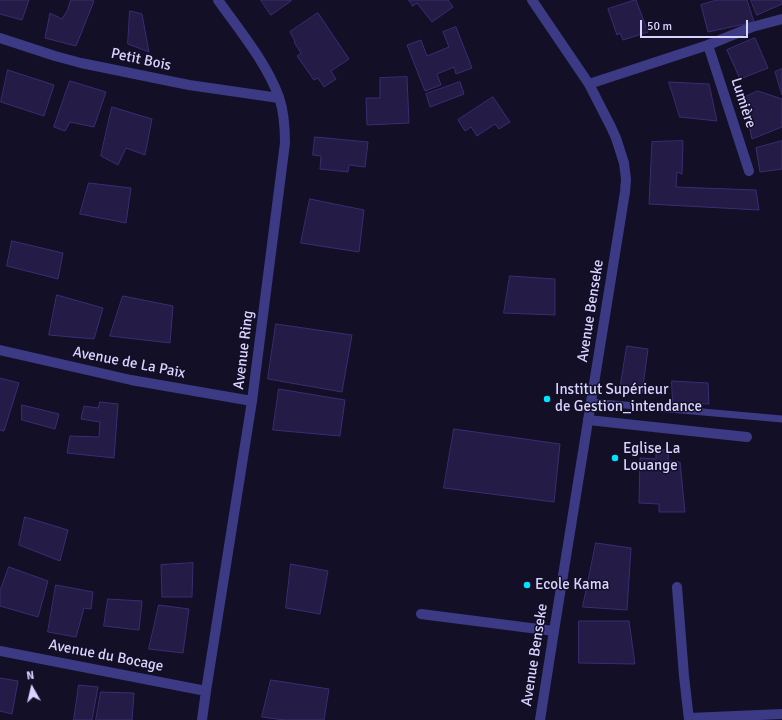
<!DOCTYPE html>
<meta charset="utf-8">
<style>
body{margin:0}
#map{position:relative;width:782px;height:720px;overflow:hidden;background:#130f26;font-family:Signika,sans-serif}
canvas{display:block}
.north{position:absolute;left:12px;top:668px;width:40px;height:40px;-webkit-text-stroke:3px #130f26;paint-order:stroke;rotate:352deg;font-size:11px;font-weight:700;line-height:16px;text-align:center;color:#d9d4ff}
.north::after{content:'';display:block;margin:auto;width:14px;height:18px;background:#d9d4ff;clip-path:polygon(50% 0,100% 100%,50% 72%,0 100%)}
.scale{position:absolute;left:640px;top:20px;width:108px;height:18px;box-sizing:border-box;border:2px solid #d9d4ff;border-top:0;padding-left:5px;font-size:12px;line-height:14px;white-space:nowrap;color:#d9d4ff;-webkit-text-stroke:3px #130f26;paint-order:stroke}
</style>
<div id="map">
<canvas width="782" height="720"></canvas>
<div class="north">N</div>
<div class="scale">50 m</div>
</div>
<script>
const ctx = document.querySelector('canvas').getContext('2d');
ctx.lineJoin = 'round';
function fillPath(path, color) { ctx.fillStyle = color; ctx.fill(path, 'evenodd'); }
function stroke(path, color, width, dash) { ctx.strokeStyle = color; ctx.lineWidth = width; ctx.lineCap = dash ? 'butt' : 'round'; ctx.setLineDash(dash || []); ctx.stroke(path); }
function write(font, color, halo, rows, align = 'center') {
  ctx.font = font + ' Signika,sans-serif'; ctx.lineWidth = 3; ctx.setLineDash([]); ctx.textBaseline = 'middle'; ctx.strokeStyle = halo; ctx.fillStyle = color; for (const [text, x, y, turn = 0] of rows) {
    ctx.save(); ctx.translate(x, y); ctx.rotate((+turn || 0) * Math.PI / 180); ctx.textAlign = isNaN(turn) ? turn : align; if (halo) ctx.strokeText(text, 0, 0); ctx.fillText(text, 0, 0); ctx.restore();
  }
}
const building = new Path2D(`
 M0,0H29L22,20L0,14Z
 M71,0H92L94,1L76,46L45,38L50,13L62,19L67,11Z
 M261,0H291V1L271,15Z
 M409,0H448L453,7L432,22L417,3L413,6Z
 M635,0H636L648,32L623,40L620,33L617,35L608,9Z
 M717,0H747L754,22L708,32L701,5Z
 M751,0H782V4L757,15Z
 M130,11L142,14L149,52L128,44Z
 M318,13L349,59L331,71L336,79L324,87L318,78L314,80L297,56L301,53L294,42L295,41L290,32Z
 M456,27L472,68L456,74L454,67L437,74L441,85L425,91L407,45L421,40L427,56L449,47L443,32Z
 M755,38L768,68L740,79L727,50Z
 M782,69V95L775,72Z
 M8,70L54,85L44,116L1,102Z
 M407,77L409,123L367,125L366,98H380V78Z
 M70,81L106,92L94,127L70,122L65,131L54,127Z
 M460,82L464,94L430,107L426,94Z
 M669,82L709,84L717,121L680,117Z
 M758,91L782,99V127L752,139L743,98Z
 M493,97L510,122L499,129L495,124L477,136L471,127L465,131L458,120Z
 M112,107L152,119L145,155L126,148L118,165L101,156Z
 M315,137L368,142L365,167L349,165L348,172L320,169L321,156L313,155Z
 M683,141L682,174L677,172L676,187L756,190L759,210L649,204L652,142Z
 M782,141V169L760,172L756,148Z
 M89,183L131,188L126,223L80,214Z
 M310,199L364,210L359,252L301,243Z
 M12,241L63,253L58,279L7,266Z
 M510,276L555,279V315L504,313Z
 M57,295L103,308L94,339L49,335Z
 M123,296L173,306L170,343L110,336Z
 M276,324L352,335L342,392L268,379Z
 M627,346L648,349L642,393L620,390Z
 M0,378L19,383L4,431L0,430Z
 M672,381L708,383L709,404L673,403Z
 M279,389L345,400L340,436L273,430Z
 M100,402L118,404L114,458L67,453L70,436L99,437L100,422L81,419L84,406L98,408Z
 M22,405L59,414L55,429L22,420Z
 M454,429L560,444L554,502L444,488Z
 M669,450L668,461L680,462L685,512H659V504L639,503L640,458L656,459V451Z
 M25,517L68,530L60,561L19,545Z
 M596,543L631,548L627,610L583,607Z
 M193,563L192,597H162L161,565Z
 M291,564L328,571L320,614L286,608Z
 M9,567L48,581L38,617L0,606V591Z
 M56,585L93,592L91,609L84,608L76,637L48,632Z
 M108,599L142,601L139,630L104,626Z
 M159,605L189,609L183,653L149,649Z
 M579,621H629L635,664L579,663Z
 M0,678L18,681L12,714L0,711Z
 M271,680L329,689L324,720H284L262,717Z
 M79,685L98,687L92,720H74Z
 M101,692L134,693L132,720H96Z`);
fillPath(building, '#241b47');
stroke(building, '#3b2d73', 1);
stroke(new Path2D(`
 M591,402L782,419`), '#3d3a85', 7);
stroke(new Path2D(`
 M0,38L55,56L81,63L189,85L279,98
 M708,45L749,171
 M589,84L708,45L752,27L782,19
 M0,350L131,380L252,401
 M588,420L747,437
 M677,587L684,676L689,720
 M421,614L554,631
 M0,651L206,691
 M689,718L782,714
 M202,720L206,691L252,401L285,143C285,128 284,112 279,97C266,62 240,31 218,0`), '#3d3a85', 10);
stroke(new Path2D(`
 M532,0L589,84L611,127L616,138L624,163L626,179L625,192L554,631L540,720`), '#3d3a85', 10);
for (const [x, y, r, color] of [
 [547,399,4,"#00e5ff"],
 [615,458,4,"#00e5ff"],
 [527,585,4,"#00e5ff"]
]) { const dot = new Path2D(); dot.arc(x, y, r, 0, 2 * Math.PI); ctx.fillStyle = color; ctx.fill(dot); stroke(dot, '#130f26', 1.5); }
write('15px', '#d9d4ff', '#130f26', [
 ["Petit Bois",141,60,12],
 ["Lumière",743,103,72],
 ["Avenue Benseke",591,311,-81],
 ["Avenue Ring",244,350,-83],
 ["Avenue de La Paix",129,363,11],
 ["Avenue Benseke",535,655,-81],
 ["Avenue du Bocage",106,656,11]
]);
write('15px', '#d9d4ff', '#130f26', [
 ["Institut Supérieur",555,390],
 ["de Gestion_intendance",555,407],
 ["Eglise La",623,449],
 ["Louange",623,466],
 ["Ecole Kama",535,585]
], 'left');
</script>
